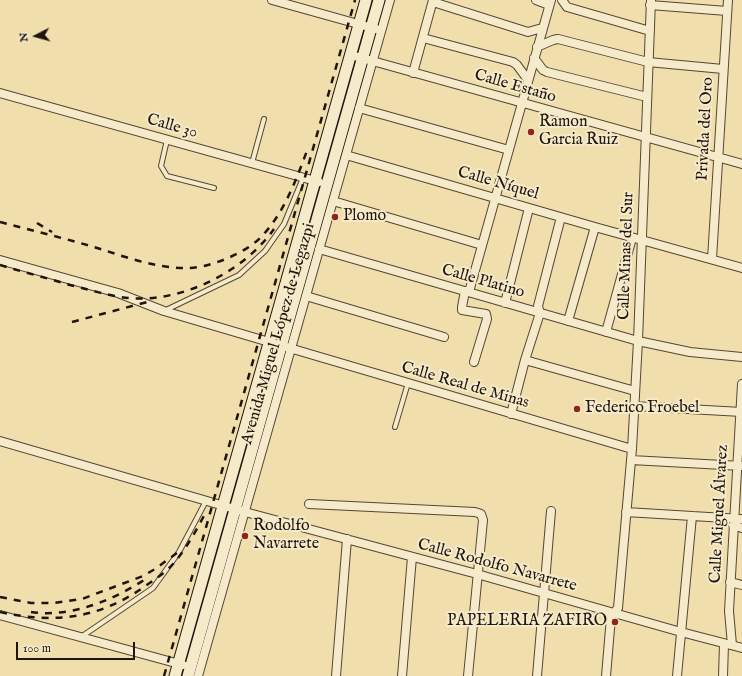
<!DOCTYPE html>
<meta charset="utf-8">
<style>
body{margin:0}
#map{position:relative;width:742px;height:676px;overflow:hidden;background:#f0deac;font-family:"IM FELL English",serif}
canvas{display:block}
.north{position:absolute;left:16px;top:16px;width:40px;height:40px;-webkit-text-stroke:3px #f5eac9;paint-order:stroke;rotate:264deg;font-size:11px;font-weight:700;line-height:16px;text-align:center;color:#20150e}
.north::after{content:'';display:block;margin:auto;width:14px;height:18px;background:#20150e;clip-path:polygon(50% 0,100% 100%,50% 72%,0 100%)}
.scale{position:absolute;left:16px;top:642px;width:119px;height:18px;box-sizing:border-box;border:2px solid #20150e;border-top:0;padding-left:5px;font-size:12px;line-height:14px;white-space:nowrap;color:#20150e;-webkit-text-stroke:3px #f5eac9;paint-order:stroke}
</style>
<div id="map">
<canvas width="742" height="676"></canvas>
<div class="north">N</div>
<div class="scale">100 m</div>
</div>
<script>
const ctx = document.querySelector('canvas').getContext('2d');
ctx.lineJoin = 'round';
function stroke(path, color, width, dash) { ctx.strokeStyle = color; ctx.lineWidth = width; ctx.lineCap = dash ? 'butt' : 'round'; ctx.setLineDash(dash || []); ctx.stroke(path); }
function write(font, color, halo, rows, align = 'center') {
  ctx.font = font + ' "IM FELL English",serif'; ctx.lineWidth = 4; ctx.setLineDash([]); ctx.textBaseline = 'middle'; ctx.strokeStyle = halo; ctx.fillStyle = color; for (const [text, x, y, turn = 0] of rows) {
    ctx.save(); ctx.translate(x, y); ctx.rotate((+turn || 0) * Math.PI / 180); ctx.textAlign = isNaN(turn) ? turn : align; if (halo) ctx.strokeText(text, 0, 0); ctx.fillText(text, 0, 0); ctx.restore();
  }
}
const lane = new Path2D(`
 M167,140L161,166L167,176L214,188
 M252,163L264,119
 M166,310L239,275L265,251L284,224L303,178
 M395,427L408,383
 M81,637L153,588L179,552L206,501`);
const street = new Path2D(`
 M272,0L376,29
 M536,0L549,5
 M562,0L567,7L650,31
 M433,2L528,32L542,28
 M650,5L727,11
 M423,38L513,62L517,65L528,80
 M537,47L553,40L558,39L648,62L723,69
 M351,55L742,164
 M534,58L543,70L547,72L647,97
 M413,73L433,0
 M0,93L319,182
 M359,108L509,150
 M346,155L595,227L742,268
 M333,201L482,245
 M319,249L638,341L690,352L742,357
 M712,259L728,0
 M0,260L118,293L164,311L632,449
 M465,291L462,307V310L486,314L487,319L474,362
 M469,292L551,0
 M306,296L444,337
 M505,303L529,208
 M568,321L595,227
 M606,332L632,238
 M525,360L635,391
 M634,406L742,412
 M511,414L525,360L540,313L538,306L561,217
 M0,441L245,512L477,574L681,632L742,648
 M631,460L742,466
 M309,504L475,512L481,514L483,520L468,676
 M626,512L742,519
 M733,525L742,528
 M730,582L742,585
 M0,615L183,665
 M732,645L729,611L742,384
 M198,676L390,0
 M336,676L347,539
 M402,676L412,557
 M537,676L551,511
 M606,676L611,617L618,608L632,449L638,341L651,0
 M677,676L692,516
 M723,676L724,644`);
const secondary = new Path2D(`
 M175,676L366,0
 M188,676L379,0`);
stroke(lane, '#544736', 6);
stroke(street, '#544736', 10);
stroke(secondary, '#20150e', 13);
stroke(lane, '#f5eac9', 4);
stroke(street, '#f5eac9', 8);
stroke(secondary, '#f5eac9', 11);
stroke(new Path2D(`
 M0,222C31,230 63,238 94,247C123,256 154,268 185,268C207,269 244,254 260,238C284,214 296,180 308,148
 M37,223L52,232
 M0,265C23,272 47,278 70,285C87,289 103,294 120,297C176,306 242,274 274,229
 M72,322L151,301
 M0,597L31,603H54L82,599L143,576L155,569L177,553
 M0,612C54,624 98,619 144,587C154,580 165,573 173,564C187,548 197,529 207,510
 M31,612C71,618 114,600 147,578
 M164,676L355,0`), '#20150e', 2.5, [7, 7]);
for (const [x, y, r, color] of [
 [531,132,4,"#8f2418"],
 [335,217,4,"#8f2418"],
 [577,409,4,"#8f2418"],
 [245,536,4,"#8f2418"],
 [615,622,4,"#8f2418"]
]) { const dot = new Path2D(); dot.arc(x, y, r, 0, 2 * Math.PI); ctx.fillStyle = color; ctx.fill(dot); stroke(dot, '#f5eac9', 1.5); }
write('16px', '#20150e', '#f5eac9', [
 ["Calle Estaño",515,87,16],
 ["Calle 30",172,127,16],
 ["Privada del Oro",706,129,-87],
 ["Calle Níquel",498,184,16],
 ["Calle Minas del Sur",627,256,-88],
 ["Calle Platino",483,282,16],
 ["Avenida Miguel López de Legazpi",279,334,-74],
 ["Calle Real de Minas",465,386,16],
 ["Calle Miguel Álvarez",720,514,-87],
 ["Calle Rodolfo Navarrete",497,566,15]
]);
write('16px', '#20150e', '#f5eac9', [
 ["Ramon",539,123],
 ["Garcia Ruiz",539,141],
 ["Plomo",343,217],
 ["Federico Froebel",585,409],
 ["Rodolfo",253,527],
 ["Navarrete",253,545],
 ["PAPELERIA ZAFIRO",607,622,"right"]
], 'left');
</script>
